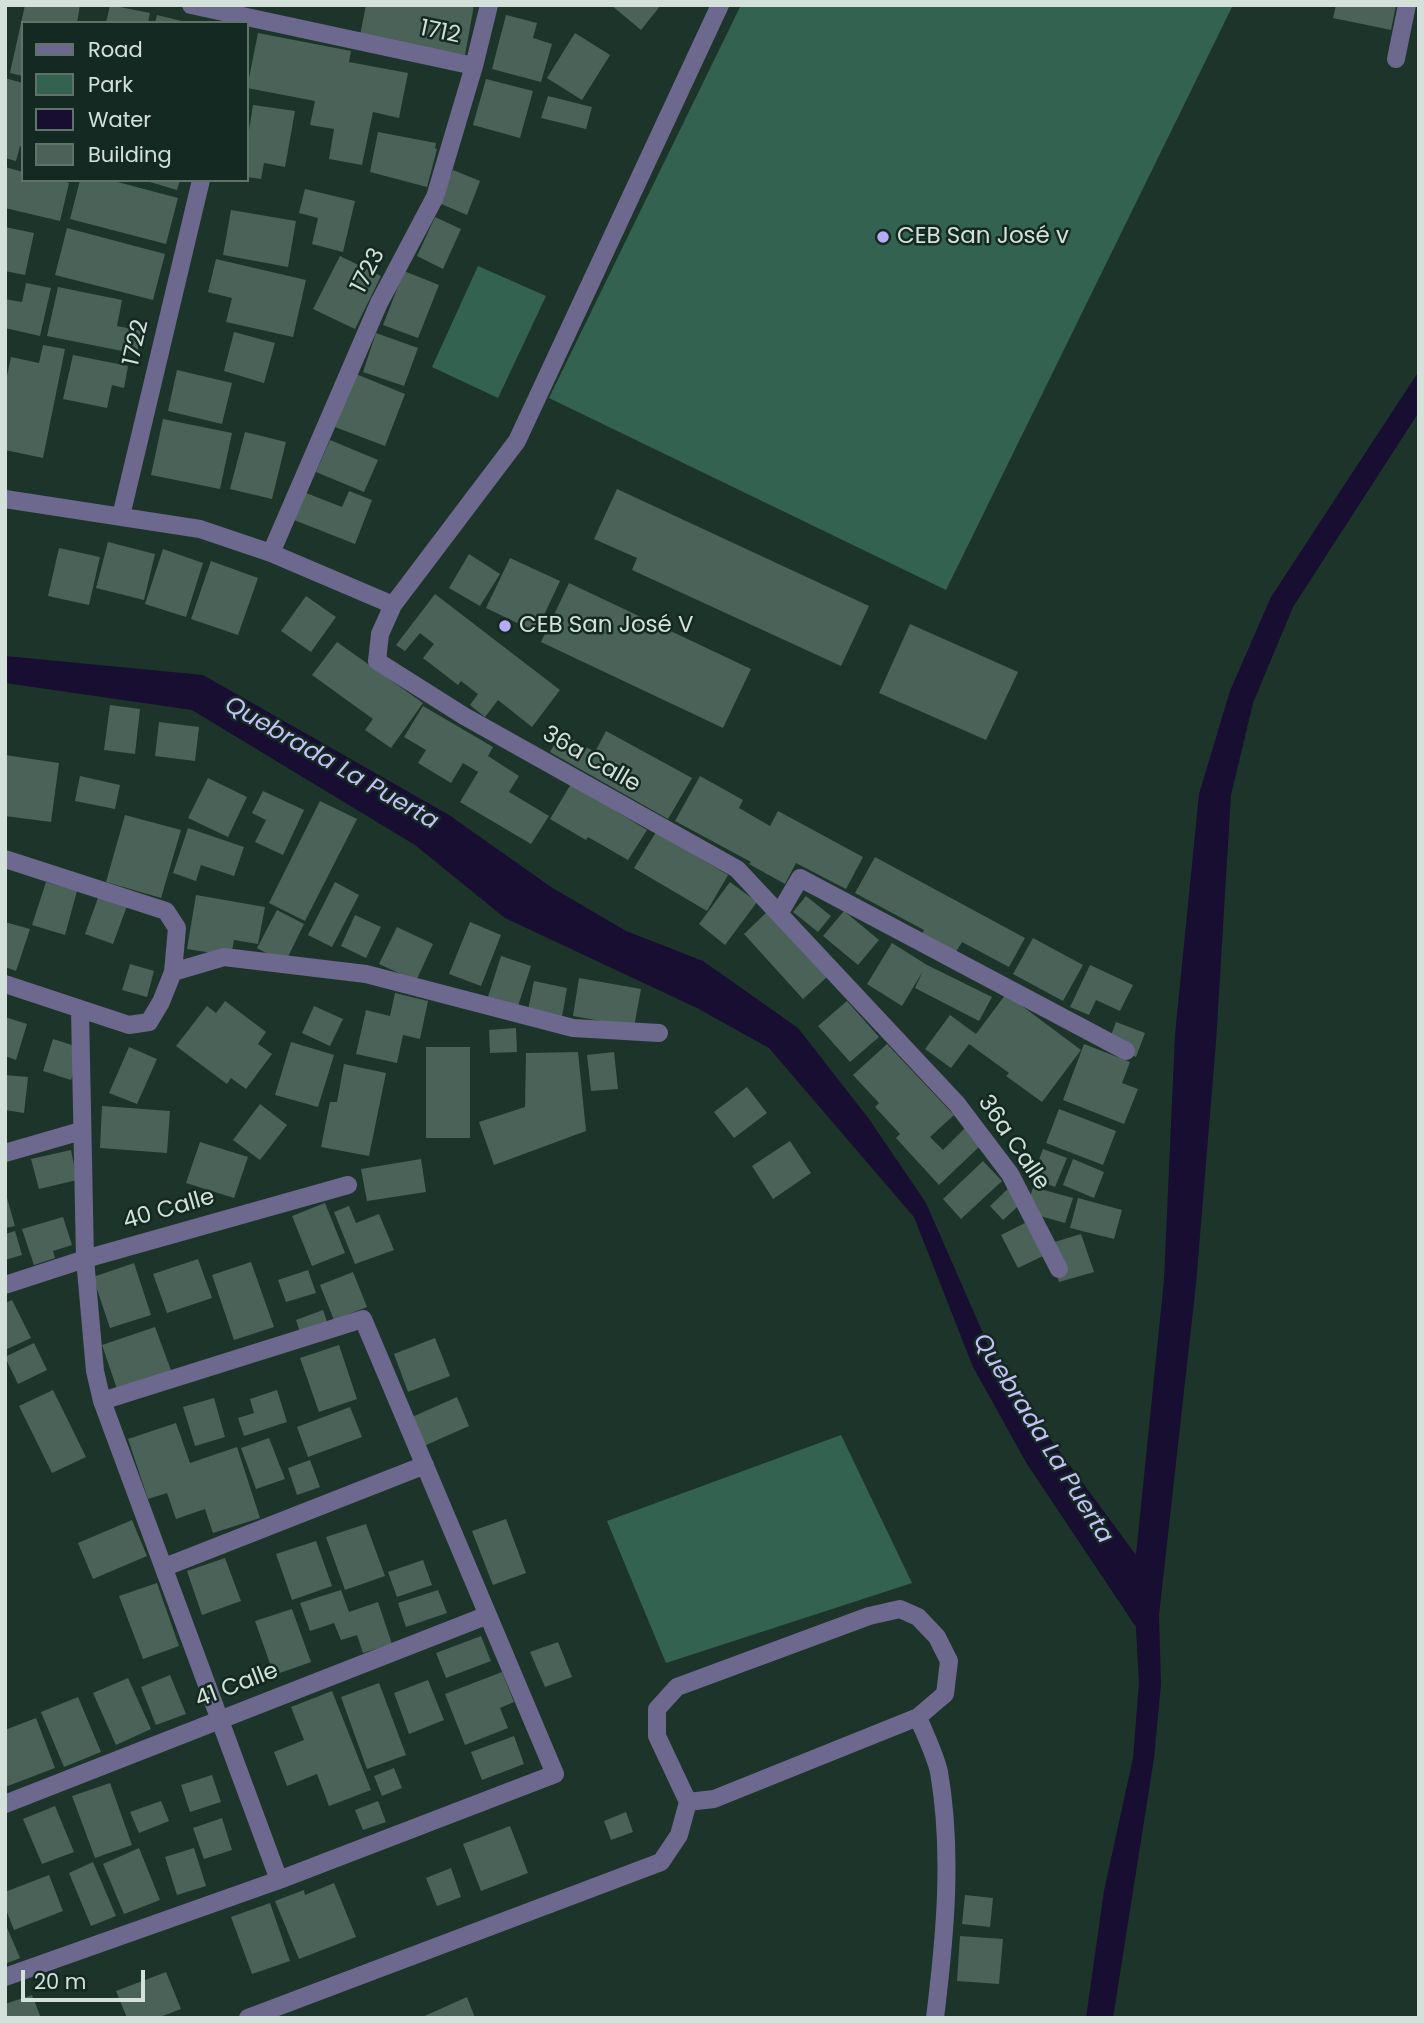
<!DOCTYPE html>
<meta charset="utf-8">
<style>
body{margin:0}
#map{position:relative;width:1424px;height:2023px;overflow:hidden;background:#1d342a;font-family:Poppins,sans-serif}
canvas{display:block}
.frame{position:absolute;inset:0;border:7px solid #d4e1db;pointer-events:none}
.legend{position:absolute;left:21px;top:21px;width:228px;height:161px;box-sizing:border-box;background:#132921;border:2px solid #60736b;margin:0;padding:9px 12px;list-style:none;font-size:21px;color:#d4e1db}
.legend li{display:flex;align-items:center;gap:14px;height:35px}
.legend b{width:35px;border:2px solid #60736b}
.scale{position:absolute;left:21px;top:1970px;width:124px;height:32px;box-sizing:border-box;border:4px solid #d4e1db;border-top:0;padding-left:9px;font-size:21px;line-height:24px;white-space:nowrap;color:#d4e1db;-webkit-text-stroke:5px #132921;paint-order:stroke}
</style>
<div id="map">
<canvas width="1424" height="2023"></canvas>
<div class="frame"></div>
<ul class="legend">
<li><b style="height:9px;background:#6d688d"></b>Road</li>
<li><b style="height:19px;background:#336350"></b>Park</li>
<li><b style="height:19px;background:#170e31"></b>Water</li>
<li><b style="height:19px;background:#4a6258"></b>Building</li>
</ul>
<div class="scale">20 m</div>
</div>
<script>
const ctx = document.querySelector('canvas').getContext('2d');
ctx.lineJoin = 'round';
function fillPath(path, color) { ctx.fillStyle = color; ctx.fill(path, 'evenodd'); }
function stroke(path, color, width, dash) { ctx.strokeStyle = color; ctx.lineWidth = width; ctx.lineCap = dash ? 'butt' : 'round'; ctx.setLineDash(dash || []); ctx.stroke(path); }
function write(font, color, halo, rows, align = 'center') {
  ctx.font = font + ' Poppins,sans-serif'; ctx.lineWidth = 5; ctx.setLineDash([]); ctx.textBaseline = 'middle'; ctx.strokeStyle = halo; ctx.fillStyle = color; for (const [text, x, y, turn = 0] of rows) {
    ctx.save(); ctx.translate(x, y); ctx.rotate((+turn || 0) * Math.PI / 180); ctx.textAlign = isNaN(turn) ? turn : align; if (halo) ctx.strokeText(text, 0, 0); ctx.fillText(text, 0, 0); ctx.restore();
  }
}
fillPath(new Path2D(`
 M741,5L1232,7L946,590L549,398Z
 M478,266L546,296L498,398L432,367Z
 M841,1435L912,1583L666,1663L607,1521Z`), '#336350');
fillPath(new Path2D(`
 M1419,371V412L1293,607L1253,703L1231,795L1216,1042L1196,1284L1159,1615L1161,1684L1154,1758L1113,2018H1086L1104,1891L1133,1758L1139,1683L1136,1627L1027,1464L973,1367L914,1217L769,1048L697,1008L505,918L415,845L192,710L5,683V656L203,675L449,815L551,887L626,931L703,961L798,1028L869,1119L926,1203L993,1356L1051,1440L1136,1555L1164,1280L1175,1035L1199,794L1230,691L1271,597Z`), '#170e31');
fillPath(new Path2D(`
 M25,5H80L77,23H23V76L10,73Z
 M110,5L150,13L148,23H106Z
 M366,5H474L465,55L360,35Z
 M611,5H661L641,30Z
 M1336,5H1396L1391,30L1333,18Z
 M157,15L186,22V23H155Z
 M506,15L537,23L533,38L552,44L541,82L492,69Z
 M258,33L351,51L349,62L408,73L399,118L373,112L362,165L329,159L334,129L310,125L315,101L247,88Z
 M575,33L610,55L582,100L547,78Z
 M5,78L23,83V147L20,146L16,161L5,158Z
 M486,79L533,91L520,138L473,125Z
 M548,96L592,107L586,129L541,118Z
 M253,105L295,111L285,167L264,163L261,179L247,177V143Z
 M378,132L436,143L435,148L437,149L427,187L370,172Z
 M5,167L23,172V180H59L69,183L60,221L5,208Z
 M453,170L480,181L467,215L439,203Z
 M80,180H110L178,198L166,244L70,219Z
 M143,180H180L177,190Z
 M305,189L355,201L343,252L312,244L318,218L299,213Z
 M231,210L296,221L288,267L223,255Z
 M435,217L461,229L443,269L417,256Z
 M5,227L34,233L25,275L5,271Z
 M67,228L165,254L153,300L55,275Z
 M340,256L381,276L355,329L313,309Z
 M216,259L306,280L293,337L226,322L232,298L208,292Z
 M404,271L439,285L418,338L383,325Z
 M26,283L51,288L40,336L5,328V299L22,302Z
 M58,287L122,300L117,326L142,331L137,354L47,336Z
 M234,332L275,343L264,383L224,371Z
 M376,333L418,348L404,386L363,372Z
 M43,345L65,349L43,458L5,450V385L11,357L39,363Z
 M73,355L128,366L124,388L112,385L107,408L63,399Z
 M177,370L232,383L222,424L168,411Z
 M356,374L405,394L385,446L335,427Z
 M163,419L232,433L220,489L151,475Z
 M245,432L286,442L272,499L230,489Z
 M330,440L378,460L364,492L316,472Z
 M617,489L869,606L841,666L632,570L637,558L594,539Z
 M349,491L372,500L355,544L294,520L306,493L342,507Z
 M108,542L155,554L144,600L96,588Z
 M59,548L100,557L89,605L48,596Z
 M163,549L203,563L186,617L145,604Z
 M469,554L500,574L480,606L449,588Z
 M510,558L560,581L536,632L486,608Z
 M211,561L258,578L238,635L191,619Z
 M569,583L751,669L723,728L541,642Z
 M435,594L560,690L532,727L498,700L485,717L470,705L478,694L461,681L458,685L423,658L434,644L420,633L405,651L396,645Z
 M306,596L336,617L311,652L281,631Z
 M910,624L1018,672L986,740L879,693Z
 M337,642L423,703L391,748L365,730L373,719L312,675Z
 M110,705L140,709L135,754L104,750Z
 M423,706L493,747L488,756L519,776L509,792L549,816L531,844L460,802L478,772L463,763L451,783L418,763L426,750L404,737Z
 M159,722L199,727L195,761L155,756Z
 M606,731L692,778L668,819L550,752L561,733L595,752Z
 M5,755L59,763L51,822L5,816Z
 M80,776L120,785L115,809L75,801Z
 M700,776L743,800L739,808L770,826L778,811L863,857L846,889L796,863L785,884L749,864L751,862L675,821Z
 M208,778L247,797L228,837L188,818Z
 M571,784L647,830L628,860L588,837L586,840L550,819Z
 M263,791L304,810L283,855L255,842L266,820L252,813Z
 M320,801L357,819L305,921L269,903Z
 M125,815L181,830L161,898L106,882Z
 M188,828L244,847L234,876L201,865L196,881L173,873Z
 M656,832L728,875L707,911L634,868Z
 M875,857L1025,938L1009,967L962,942L953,957L920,939L924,930L855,893Z
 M46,882L77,891L65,935L32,925Z
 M335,882L359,895L332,947L308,935Z
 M730,882L757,902L725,945L699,924Z
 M99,895L127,906L113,944L85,934Z
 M196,895L265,907L258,944L234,940L231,956L187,949Z
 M806,896L831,916L818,932L793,912Z
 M277,910L304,924L285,963L257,948Z
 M768,911L827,977L803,999L744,934Z
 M844,911L879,940L858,965L823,936Z
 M355,915L381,927L366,958L341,946Z
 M5,922L30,929L16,971L5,967Z
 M470,922L501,935L481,986L449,974Z
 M397,927L433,944L416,981L379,964Z
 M1033,938L1083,965L1063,1001L1013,974Z
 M892,943L927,965L992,997L979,1021L915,988L923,971L902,1006L867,984Z
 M501,956L531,966L518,1006L488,997Z
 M130,964L154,971L147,997L122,990Z
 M1090,965L1133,985L1120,1011L1096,1000L1089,1015L1070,1007Z
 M579,978L641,989L634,1027L573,1016Z
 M534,981L567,988L562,1017L528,1010Z
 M395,993L428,1001L420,1039L403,1035L397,1063L356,1054L366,1010L390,1016Z
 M1006,994L1081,1050L1042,1102L1006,1076L1009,1073L969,1044L951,1068L925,1049L950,1015L976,1034Z
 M225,1001L266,1032L258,1044L272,1054L246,1089L231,1078L227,1084L176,1046L207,1006L216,1013Z
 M847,1001L879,1037L850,1062L818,1026Z
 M314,1006L343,1019L330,1046L302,1033Z
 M5,1017L27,1024L16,1060L5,1056Z
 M1116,1022L1145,1033L1136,1057L1107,1046Z
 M516,1028L517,1052L490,1053L489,1030Z
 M53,1039L81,1048L71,1080L43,1071Z
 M291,1042L334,1055L318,1107L275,1095Z
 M887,1044L954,1115L930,1137L943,1150L965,1128L981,1145L939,1185L896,1138L900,1134L875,1107L879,1103L853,1075Z
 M1084,1044L1130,1062L1122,1083L1138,1089L1124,1124L1063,1100Z
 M129,1047L157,1059L137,1104L109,1093Z
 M426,1047H470V1138H426Z
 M578,1052L586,1131L494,1165L479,1122L525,1107L526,1053Z
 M614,1052L618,1089L591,1091L587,1055Z
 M344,1064L386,1073L369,1156L321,1147L330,1102H337Z
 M5,1075L28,1077L24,1113L5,1110Z
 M747,1087L767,1113L734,1138L714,1112Z
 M260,1104L287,1125L260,1160L233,1140Z
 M102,1106L170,1111L167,1153L100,1148Z
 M1059,1109L1116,1131L1103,1165L1046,1143Z
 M790,1141L811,1173L773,1199L752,1166Z
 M200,1142L248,1157L234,1198L186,1183Z
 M1043,1149L1067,1158L1055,1187L1032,1178Z
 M71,1150L77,1180L39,1189L31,1159Z
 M421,1159L426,1192L367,1201L361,1169Z
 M1073,1159L1104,1172L1094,1198L1063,1185Z
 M983,1161L1002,1181L961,1219L943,1199Z
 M1012,1185L1026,1199L1003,1220L990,1206Z
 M1033,1187L1073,1198L1065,1223L1026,1212Z
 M5,1191L15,1226L5,1228Z
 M1078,1198L1122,1210L1114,1239L1070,1228Z
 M325,1203L345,1253L312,1266L292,1216Z
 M349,1206L356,1223L379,1214L394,1250L355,1264L334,1212Z
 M63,1217L72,1245L53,1251L55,1258L34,1265L22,1229Z
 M1025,1223L1043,1256L1018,1268L1001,1235Z
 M15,1231L22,1255L5,1260V1234Z
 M1081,1234L1094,1272L1059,1282L1048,1244Z
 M198,1259L212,1298L167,1313L153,1274Z
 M251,1262L274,1327L234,1340L212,1275Z
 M134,1263L151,1315L110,1328L93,1277Z
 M308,1270L316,1293L286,1302L278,1280Z
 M353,1272L367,1307L334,1320L320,1285Z
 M12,1300L31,1338L5,1350V1303Z
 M323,1310L330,1331L303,1341L296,1320Z
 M155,1327L172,1373L118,1392L102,1345Z
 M435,1338L450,1376L408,1392L394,1354Z
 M34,1343L47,1370L18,1384L5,1357Z
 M339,1345L357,1399L319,1412L300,1358Z
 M53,1390L86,1457L52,1473L19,1406Z
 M277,1390L287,1422L244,1436L238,1418L254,1413L250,1399Z
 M457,1397L469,1426L424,1446L412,1417Z
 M214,1398L225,1437L195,1446L183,1407Z
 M350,1407L362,1437L308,1457L297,1427Z
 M176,1423L190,1463L237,1447L260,1518L213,1533L205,1509L176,1519L167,1493L148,1499L128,1439Z
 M269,1438L285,1479L256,1489L241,1448Z
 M310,1460L320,1487L297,1495L288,1468Z
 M506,1519L526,1573L493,1585L472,1531Z
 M132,1520L147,1556L93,1579L78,1543Z
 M366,1524L385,1576L345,1590L326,1537Z
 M316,1541L332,1586L292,1600L276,1554Z
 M225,1558L241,1601L202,1615L187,1571Z
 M423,1560L432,1585L397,1597L388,1572Z
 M157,1583L179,1646L143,1659L119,1596Z
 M341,1590L349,1612L378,1602L392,1644L363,1653L357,1635L341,1640L334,1623L310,1631L300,1603Z
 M438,1590L447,1613L406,1627L398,1603Z
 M292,1609L311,1662L274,1675L255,1621Z
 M481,1636L491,1661L446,1678L436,1653Z
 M558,1642L572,1677L545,1687L530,1652Z
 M502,1672L514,1702L500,1708L508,1728L465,1745L445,1694Z
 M170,1675L186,1714L156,1725L141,1687Z
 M128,1678L151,1729L116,1745L93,1693Z
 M428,1680L444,1720L409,1734L394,1693Z
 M379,1683L406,1755L367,1769L341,1697Z
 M332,1691L371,1790L329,1806L317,1774L287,1786L274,1752L304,1740L291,1707Z
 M78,1697L101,1752L64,1767L41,1712Z
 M36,1718L55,1768L5,1787V1730Z
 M514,1736L524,1764L482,1780L471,1752Z
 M394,1768L402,1788L382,1796L374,1776Z
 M212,1775L221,1802L190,1812L181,1785Z
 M110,1783L132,1845L95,1858L72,1796Z
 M161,1801L169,1821L139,1833L130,1812Z
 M378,1801L386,1822L363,1830L355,1810Z
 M55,1806L74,1852L42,1864L23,1819Z
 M626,1812L633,1832L611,1840L604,1821Z
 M222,1818L232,1850L204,1859L193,1828Z
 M510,1826L528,1873L481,1891L463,1844Z
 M139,1848L160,1900L124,1914L103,1864Z
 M194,1848L206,1886L177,1895L165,1857Z
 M93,1862L116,1916L91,1926L69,1873Z
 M451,1868L461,1897L437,1906L426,1878Z
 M49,1875L63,1911L14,1930L5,1907V1892Z
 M334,1883L356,1937L299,1959L275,1901L304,1890L305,1895Z
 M965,1895L993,1898L990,1927L962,1924Z
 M270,1903L290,1961L252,1974L231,1917Z
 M5,1923L20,1958L5,1964Z
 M960,1936L1003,1939L999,1984L957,1981Z
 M166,1972L181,2009L157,2018H127L116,1991Z
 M32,1995L41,2018H5V2004Z
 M467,1997L475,2018H420Z`), '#4a6258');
stroke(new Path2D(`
 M191,5L474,66
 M1396,59L1407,5
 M5,499L200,529L271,553L393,605L380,634L377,661L464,716L737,869L957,1104L1010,1174L1059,1269
 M121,516L201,180
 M271,553L379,303L435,197L474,66L489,5
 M393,605L517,441L720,5
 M5,859L166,911L177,928L173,972
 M779,914L800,878L1126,1051
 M5,984L129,1025L149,1022L161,1002L173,972L224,957L366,974L573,1028L659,1033
 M80,1010L85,1259L95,1371L102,1401L279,1880
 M5,1153L81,1131
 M5,1285L85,1259L348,1185
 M165,1567L425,1465
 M918,1717C925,1735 935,1754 939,1772C953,1853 945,1937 935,2018
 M5,1804L488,1615
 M5,1977L279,1880L555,1774L363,1319L102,1401
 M248,2018L661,1862L679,1835L688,1802L657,1736V1709L677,1687L869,1616L900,1609L918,1617L937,1637L949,1661L945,1694L918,1717L714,1799L688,1802`), '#6d688d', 18);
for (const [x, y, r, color] of [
 [883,237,7,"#b6abf8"],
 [505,626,7,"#b6abf8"]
]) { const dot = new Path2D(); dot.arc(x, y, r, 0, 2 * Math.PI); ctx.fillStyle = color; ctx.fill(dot); stroke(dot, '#132921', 2.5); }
write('23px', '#d4e1db', '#132921', [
 ["1712",440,33,12],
 ["1723",369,271,-63],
 ["1722",137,343,-77],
 ["36a Calle",591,760,30],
 ["36a Calle",1013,1143,56],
 ["40 Calle",169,1210,-16],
 ["41 Calle",237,1686,-21]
]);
write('23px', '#d4e1db', '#132921', [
 ["CEB San José v",897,237],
 ["CEB San José V",519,626]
], 'left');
write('italic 24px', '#c7c0f8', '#132921', [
 ["Quebrada La Puerta",331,764,30],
 ["Quebrada La Puerta",1042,1439,58]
]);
</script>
